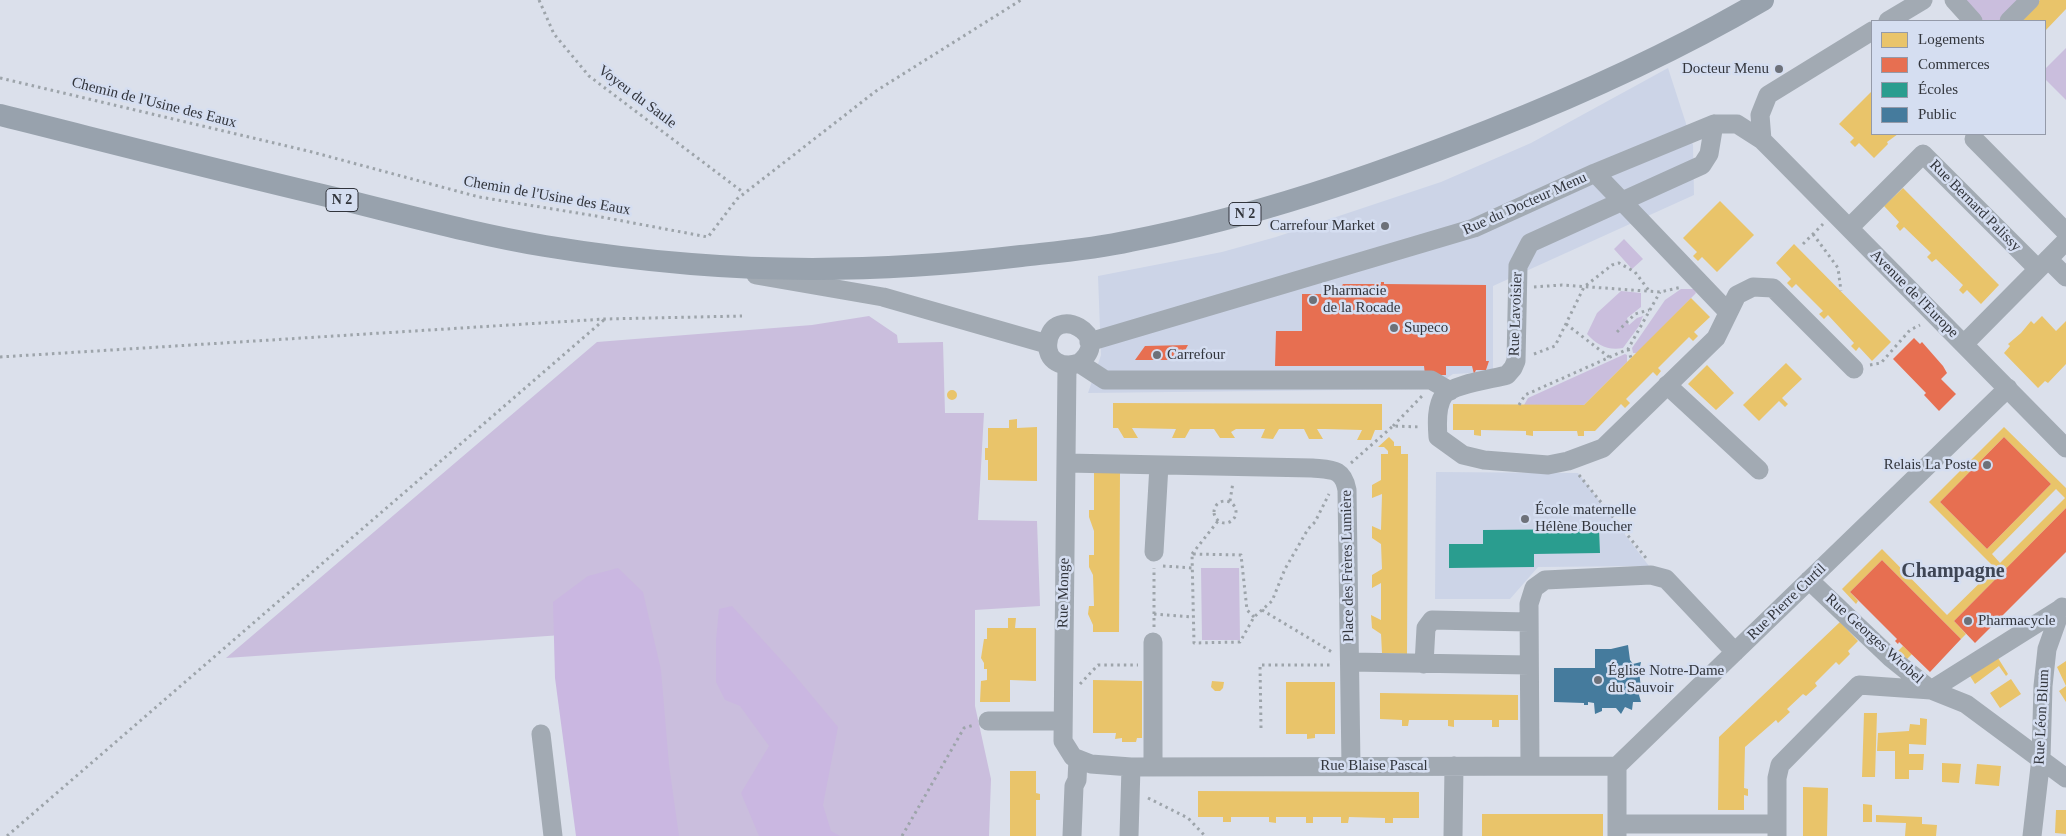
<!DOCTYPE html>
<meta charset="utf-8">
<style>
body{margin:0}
#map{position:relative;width:2066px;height:836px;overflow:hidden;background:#dbe0eb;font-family:Georgia,serif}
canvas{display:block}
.legend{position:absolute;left:1871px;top:20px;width:175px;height:115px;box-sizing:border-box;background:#d5def1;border:1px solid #949aa9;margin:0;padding:6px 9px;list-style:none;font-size:15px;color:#32353c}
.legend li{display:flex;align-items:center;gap:10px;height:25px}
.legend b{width:25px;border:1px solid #949aa9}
</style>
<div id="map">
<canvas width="2066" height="836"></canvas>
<ul class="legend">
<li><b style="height:14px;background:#e9c46a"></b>Logements</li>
<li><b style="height:14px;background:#e76f51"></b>Commerces</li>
<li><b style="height:14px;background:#2a9d8f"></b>Écoles</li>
<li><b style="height:14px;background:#457b9d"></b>Public</li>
</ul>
</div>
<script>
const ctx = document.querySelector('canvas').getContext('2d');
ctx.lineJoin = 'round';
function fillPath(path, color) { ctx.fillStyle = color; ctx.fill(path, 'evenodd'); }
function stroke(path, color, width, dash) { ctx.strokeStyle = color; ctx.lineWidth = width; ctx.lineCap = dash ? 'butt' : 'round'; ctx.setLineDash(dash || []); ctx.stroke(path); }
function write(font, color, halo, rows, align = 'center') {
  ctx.font = font + ' Georgia,serif'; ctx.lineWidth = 5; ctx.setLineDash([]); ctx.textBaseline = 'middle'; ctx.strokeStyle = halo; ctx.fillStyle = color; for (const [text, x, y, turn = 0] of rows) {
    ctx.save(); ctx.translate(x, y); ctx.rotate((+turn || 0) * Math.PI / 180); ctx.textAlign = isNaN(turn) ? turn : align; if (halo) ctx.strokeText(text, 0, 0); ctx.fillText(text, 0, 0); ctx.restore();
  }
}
fillPath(new Path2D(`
 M1668,68L1693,145L1694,195L1493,286V372L1453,374L1431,389L1088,393L1101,355L1098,276L1222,252L1276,237L1441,182L1531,143Z
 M1436,472L1578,473L1649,566L1538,567L1510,599H1435Z`), '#ccd4e7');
fillPath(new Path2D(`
 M1964,0H2024L2003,20L1983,21Z
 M2066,48V100L2045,79V69Z
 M1624,239L1643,259L1632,269L1614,249Z
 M1681,289H1694L1696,293L1637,353H1633L1632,348L1665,300Z
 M1621,291L1641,293V307L1627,318L1629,325L1637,318L1643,316L1639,326L1623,348C1608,351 1597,345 1587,334L1597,313Z
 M869,316L897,335L898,343L943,342L945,413H984L978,520L1037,521L1040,606L975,610V706L991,779L989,836H586L562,635L226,658L597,342L812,325Z
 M1625,354L1627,355V362L1584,405H1524L1528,398Z
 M1201,568H1239L1240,640H1202Z`), '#cabedd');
fillPath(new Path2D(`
 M618,568L643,592L661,670L669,765L679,836H576L555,678L553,602L588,576Z
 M732,606L792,672L838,727L823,805L831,831L840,836H759L741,793L769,746L740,706L725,700L716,682V640L719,609Z`), '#cab7e1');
fillPath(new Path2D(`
 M2040,0H2066V9L2045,31V21H2019Z
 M1872,91V134H1898L1887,142L1888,144L1874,158L1859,143L1855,147L1850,142L1854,138L1839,124Z
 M1903,188L1999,285L1981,304L1967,290L1963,294L1959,290L1963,285L1936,259L1932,262L1927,257L1931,253L1904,227L1900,231L1896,226L1899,222L1884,206Z
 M1720,201L1754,235L1717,272L1702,257L1698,261L1693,256L1697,252L1683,238Z
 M1794,244L1891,342L1872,361L1859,347L1856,351L1851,346L1854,343L1828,315L1824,319L1819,314L1823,311L1796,284L1792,288L1787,283L1791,279L1776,263Z
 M1691,298L1710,317L1694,332L1698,336L1693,341L1689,337L1658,368L1661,371L1657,376L1653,372L1626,399L1630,403L1625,408L1621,404L1595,431H1584V436H1578L1577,431H1533V436L1526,435V431L1481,430V436L1474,435V430H1453V404L1584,405Z
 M2042,316L2056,331L2066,321V364L2048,383L2045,381L2038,388L2004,353L2010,346L2008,344L2021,333L2031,321L2034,324Z
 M1786,363L1802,379L1782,398L1788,404L1785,407L1779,401L1759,421L1743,405Z
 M1707,365L1734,393L1716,410L1688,384Z
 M947 395a5 5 0 1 1 10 0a5 5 0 1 1-10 0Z
 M1113,403L1382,404V430H1375L1371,440H1357L1362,430L1325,429H1317L1323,439H1309L1304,429H1279L1273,439L1261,438L1265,429H1236L1231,432L1235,438H1220L1214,429H1190L1185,438H1172L1176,429L1132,428L1138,438H1124L1118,428H1113Z
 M1017,419V428L1037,427V481L988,480V460H985V448H988V428H1009V420Z
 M2004,427L2066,488V508L1954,621L1966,634L1961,639L1882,560L1850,592L1858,601L1856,604L1842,589L1882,549L1947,615L1995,568L1929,502ZM2004,437L2051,484L1987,549L1940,502ZM2056,489L2065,498L2000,563L1992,554Z
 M1389,437L1394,442V446H1401V454H1408L1407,654L1382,653L1381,634L1372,628L1371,615L1381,620V583L1372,588V575L1382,569L1381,544L1372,538V526L1381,530L1382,494L1372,498V485L1381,480V454H1388V451L1384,447H1378Z
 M1094,473H1120L1119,632H1093V625L1088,614L1089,606H1094L1093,575L1089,567V555H1094V531L1089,517V510H1094Z
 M1008,618H1016L1015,628H1036V681L1010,680V702H980L981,681L987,680V669H984V663L981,658L984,639H987V628H1008Z
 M1840,622L1858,641L1848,651L1850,654L1839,665L1836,662L1815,683L1817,686L1806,696L1803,694L1787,709L1790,712L1778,723L1776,720L1745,747L1744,788L1748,789V796L1744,795V810H1718L1719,737Z
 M1903,646L1912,654L1907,659L1898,651Z
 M1998,658L2008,674L2006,676L1999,666L1975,684L1970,676Z
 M2066,661V686L2057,667Z
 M2011,679L2021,694L2000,708L1990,693Z
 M1093,680L1142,681V738H1137L1136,742H1122V738L1115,739L1116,733H1093Z
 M1212,681L1224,682L1223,688L1220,691H1215L1211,687Z
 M1286,682H1335V734H1315V738L1307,739V734H1286Z
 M2066,686V702L2059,691Z
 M1380,693L1518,695V720H1499V727H1492V720H1454V727L1448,726V720H1409L1408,726H1402V720L1380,719Z
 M1864,713H1877L1875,777H1862Z
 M1920,718L1927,719L1926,745L1909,744V754H1924L1923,770H1909V779H1895V751H1877L1878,733L1909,731L1910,724L1920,725Z
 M1942,763L1961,764L1959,783L1942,782Z
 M1977,764L2001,766L1999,786L1975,784Z
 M1010,771H1036V793L1040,794V800H1036V836H1010Z
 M1803,787L1828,788L1827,836H1803Z
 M1198,791L1419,792V818H1393V823H1385V818L1349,817L1348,823H1341V817H1313V823H1306V817H1276V823L1269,822V817H1231V822H1223V817H1198Z
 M1863,804L1872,805V822H1863Z
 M2056,810H2066V834L2055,833Z
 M1482,814H1603V836H1482Z
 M1876,815L1922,817V824L1937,825L1936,836H1905L1906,823L1876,822Z`), '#e9c46a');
fillPath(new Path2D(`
 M1381,282H1384V284L1486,285V361H1489L1486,370H1476L1474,374L1472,366H1446V375H1425L1424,366H1275L1276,331H1302V294H1336L1343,284H1381Z
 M1914,338L1920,344L1922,342L1943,366L1947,373L1941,379L1956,394L1939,411L1924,395L1926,393L1893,359Z
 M1188,345L1180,360H1135L1145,346Z
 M2004,437L2051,484L1987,549L1940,502Z
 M2066,508V552L1975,643L1954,621Z
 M1882,560L1961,639L1930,672L1899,642L1898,644L1895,641L1897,639L1850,592Z`), '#e76f51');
fillPath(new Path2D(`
 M1599,529L1600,553L1534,554V567L1449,568V544H1483V530Z`), '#2a9d8f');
fillPath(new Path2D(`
 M1628,645L1630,660L1633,664L1641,662L1639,671L1641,688L1639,695L1641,702H1633L1632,710L1625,707L1621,714L1616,708H1602V711L1595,714L1594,703L1588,702V705H1584V703L1554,702V668H1595V649H1611Z`), '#457b9d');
stroke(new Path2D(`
 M539,0L554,34L589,76L744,193
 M0,78L312,152L479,197L596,216L708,237L737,199L876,91L1021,0
 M1813,234L1838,268L1841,291
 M1803,244L1823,224
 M1534,287L1562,285L1660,292L1682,287
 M1566,324L1609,357
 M1617,332L1635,314L1649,310
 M1628,349L1631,358
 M1534,354L1555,346L1584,287L1612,265L1619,263L1635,272L1650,292
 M0,357L605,319L742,316
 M1870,365L1881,363L1910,330L1920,325
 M1519,405L1525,395L1628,349L1660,292
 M1393,426L1422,396
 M1351,463L1393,426L1421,427
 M1579,475L1646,558
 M1214 512a11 11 0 1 1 22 0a11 11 0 1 1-22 0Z
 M1230,501L1233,482
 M1192,554L1218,521
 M1163,566L1193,568
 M1262,610L1332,652
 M1154,614L1193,617
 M1254,617L1247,610L1241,555L1192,554L1194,643L1240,642L1254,617L1272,601L1285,569L1308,529L1315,522L1329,494
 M1154,627V568
 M1080,684L1098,665H1138
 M1261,728L1260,665H1332
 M1148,798L1188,818L1205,836
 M7,836L605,319
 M902,836L964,728L974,725`), '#9da4aa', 3, [2.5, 4]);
stroke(new Path2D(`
 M1954,0L1973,21
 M1888,21L1923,0
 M2009,21L2030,0
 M1714,124L1709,154L1702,165L1530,243L1518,266L1516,361L1513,368L1507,375C1493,379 1453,384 1444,395C1436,406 1437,424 1438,437L1463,455L1484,460L1548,465L1568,461L1603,448L1716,338L1737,295L1753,287L1773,288L1854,369
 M1974,139L2066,232
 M1762,140L1760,115L1768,95L1872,31
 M1595,173L1728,312
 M1849,228L1923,154L2038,269
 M2048,259L2066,277
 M756,275L883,297L1047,344
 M1089,342L1474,228L1595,173L1714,124H1737L1762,140L1772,150L2066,448
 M1964,344L2066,241
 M1079,363C1115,335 1053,303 1048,342C1045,361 1063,369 1079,363L1105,380H1431L1450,391
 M1067,366L1063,741L1073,757L1091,764L1131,767L1617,766
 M1667,385L1759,470
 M1066,463L1312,468C1332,470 1343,468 1347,490L1351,766
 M1154,552L1159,465
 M1809,580L1891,658L1931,690L1966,704L2066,778
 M1350,662L1529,665
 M1424,664L1426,628L1432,620L1529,622
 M988,721H1063
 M541,734L553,836
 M1530,766L1529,604L1534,588L1545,580L1651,575L1666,579L1735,652
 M1153,767V642
 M1617,824H1777
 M1072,836L1074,786L1077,780L1078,759
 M1129,836L1131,767
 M1453,836L1454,766
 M1617,836V766L2008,388
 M1777,836V778L1780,765L1859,685L1931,690L2060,609
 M2032,836L2041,758L2043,686L2047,649L2062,607`), '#a2aab3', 19);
stroke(new Path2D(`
 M0,115C116,144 232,174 348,201C413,217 479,235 545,246C593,254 642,260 691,264C800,273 912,269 1021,256C1057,252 1094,249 1130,241C1254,217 1373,176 1490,130C1584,93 1676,51 1763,0`), '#98a2ad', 22);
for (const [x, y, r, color] of [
 [1779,69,5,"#6d7179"],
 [1385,226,5,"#6d7179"],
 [1313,300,5,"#6d7179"],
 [1394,328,5,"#6d7179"],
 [1157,355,5,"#6d7179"],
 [1987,465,5,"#6d7179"],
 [1525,519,5,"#6d7179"],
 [1968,621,5,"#6d7179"],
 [1598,680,5,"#6d7179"]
]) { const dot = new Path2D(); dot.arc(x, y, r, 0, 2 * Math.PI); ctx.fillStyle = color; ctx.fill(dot); stroke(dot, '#d5def1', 2); }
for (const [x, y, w] of [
 [342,200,32],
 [1245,214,32]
]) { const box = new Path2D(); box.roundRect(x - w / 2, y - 11.5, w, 23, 4); ctx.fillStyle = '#d5def1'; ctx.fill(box); stroke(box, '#32353c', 1); }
write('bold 14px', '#32353c', null, [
 ["N 2",342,200],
 ["N 2",1245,214]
]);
write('15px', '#32353c', '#d5def1', [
 ["Docteur Menu",1769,69,"right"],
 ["Carrefour Market",1375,226,"right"],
 ["Pharmacie",1323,291],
 ["de la Rocade",1323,308],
 ["Supeco",1404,328],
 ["Carrefour",1167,355],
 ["Relais La Poste",1977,465,"right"],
 ["École maternelle",1535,510],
 ["Hélène Boucher",1535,527],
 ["Pharmacycle",1978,621],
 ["Église Notre-Dame",1608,671],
 ["du Sauvoir",1608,688]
], 'left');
write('15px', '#32353c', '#d5def1', [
 ["Voyeu du Saule",637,97,37],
 ["Chemin de l'Usine des Eaux",154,103,14],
 ["Chemin de l'Usine des Eaux",547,196,10],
 ["Rue du Docteur Menu",1525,204,-24],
 ["Rue Bernard Palissy",1975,206,45],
 ["Avenue de l'Europe",1914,294,45],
 ["Rue Lavoisier",1516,314,-88],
 ["Place des Frères Lumière",1348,566,-91],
 ["Rue Monge",1064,593,-89],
 ["Rue Pierre Curtil",1787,602,-44],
 ["Rue Georges Wrobel",1874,639,42],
 ["Rue Léon Blum",2042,717,-87],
 ["Rue Blaise Pascal",1374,766]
]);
write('bold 20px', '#3e4554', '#d5def1', [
 ["Champagne",1953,572]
]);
</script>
